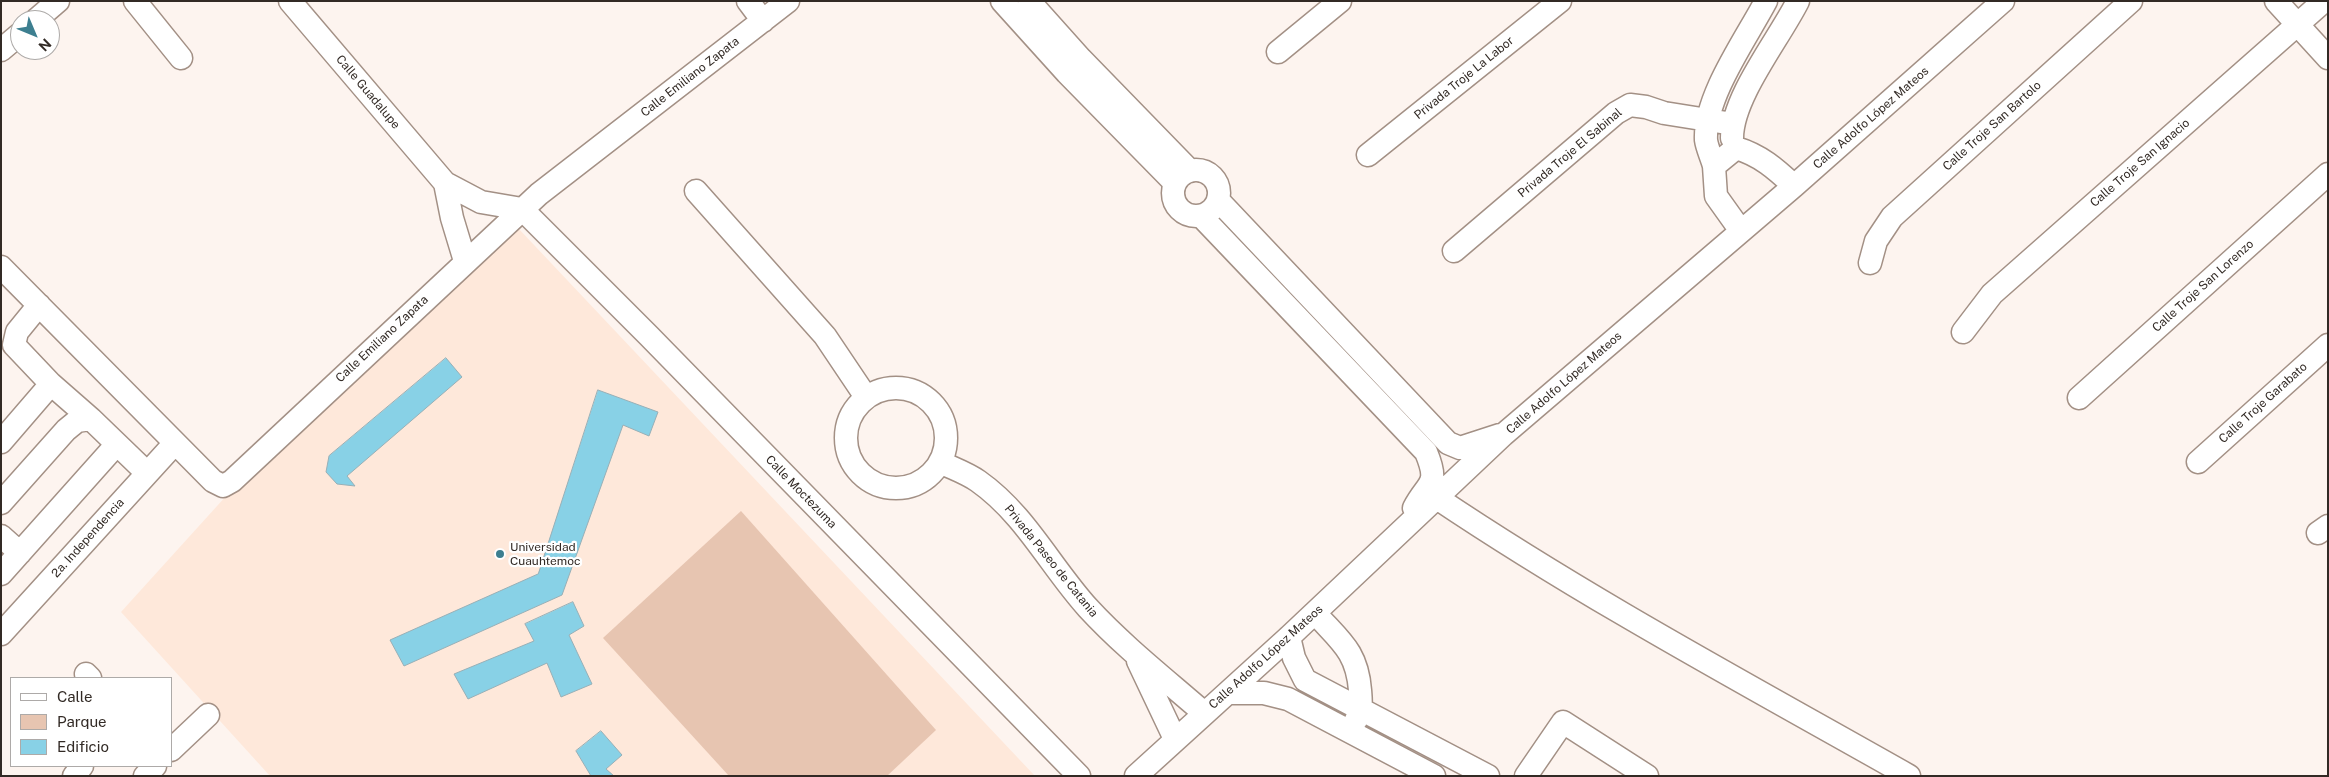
<!DOCTYPE html>
<meta charset="utf-8">
<style>
body{margin:0}
#map{position:relative;width:2329px;height:777px;overflow:hidden;background:#fdf4ef;font-family:"Public Sans",sans-serif}
canvas{display:block}
.frame{position:absolute;inset:0;border:2px solid #322a25;pointer-events:none}
.legend{position:absolute;left:10px;top:677px;width:162px;height:90px;box-sizing:border-box;background:#fff;border:1px solid #adaaa8;margin:0;padding:6px 9px;list-style:none;font-size:15px;color:#322a25}
.legend li{display:flex;align-items:center;gap:10px;height:25px}
.legend b{width:25px;border:1px solid #adaaa8}
.north{position:absolute;left:10px;top:10px;width:50px;height:50px;box-sizing:border-box;background:#fff;border:1px solid #adaaa8;border-radius:50%;rotate:135deg;font-size:14px;font-weight:700;line-height:20px;text-align:center;color:#322a25}
.north::after{content:'';display:block;margin:auto;width:18px;height:22px;background:#3d7f90;clip-path:polygon(50% 0,100% 100%,50% 72%,0 100%)}
</style>
<div id="map">
<canvas width="2329" height="777"></canvas>
<div class="frame"></div>
<ul class="legend">
<li><b style="height:6px;background:#fff"></b>Calle</li>
<li><b style="height:14px;background:#e7c5b1"></b>Parque</li>
<li><b style="height:14px;background:#88d1e6"></b>Edificio</li>
</ul>
<div class="north">N</div>
</div>
<script>
const ctx = document.querySelector('canvas').getContext('2d');
ctx.lineJoin = 'round';
function fillPath(path, color) { ctx.fillStyle = color; ctx.fill(path, 'evenodd'); }
function stroke(path, color, width, dash) { ctx.strokeStyle = color; ctx.lineWidth = width; ctx.lineCap = dash ? 'butt' : 'round'; ctx.setLineDash(dash || []); ctx.stroke(path); }
function write(font, color, halo, rows, align = 'center') {
  ctx.font = font + ' "Public Sans",sans-serif'; ctx.lineWidth = 4.5; ctx.setLineDash([]); ctx.textBaseline = 'middle'; ctx.strokeStyle = halo; ctx.fillStyle = color; for (const [text, x, y, turn = 0] of rows) {
    ctx.save(); ctx.translate(x, y); ctx.rotate((+turn || 0) * Math.PI / 180); ctx.textAlign = isNaN(turn) ? turn : align; if (halo) ctx.strokeText(text, 0, 0); ctx.fillText(text, 0, 0); ctx.restore();
  }
}
fillPath(new Path2D(`
 M518,228L1035,776H270L121,612L227,495Z`), '#fee8da');
fillPath(new Path2D(`
 M741,511L936,730L887,776H729L603,638Z`), '#e7c5b1');
const building = new Path2D(`
 M446,358L462,377L347,476L355,486L337,484L326,472L329,456Z
 M598,390L658,412L649,436L623,425L562,595L404,666L390,640L538,574Z
 M573,602L584,626L569,635L592,684L561,697L547,663L468,699L454,674L534,641L525,624Z
 M601,731L622,755L606,769L614,776H591L576,751Z`);
fillPath(building, '#88d1e6');
stroke(building, '#98b0b7', 1);
const minor = new Path2D(`
 M135,1L181,58
 M290,1L445,183L481,202L522,209L649,336L1079,776
 M748,1L763,21
 M1002,1L1067,73L1175,183
 M1029,1L1081,59L1190,171
 M2276,1L2328,58
 M36,20L58,1
 M1,50L20,34
 M1278,52L1340,1
 M1732,138C1732,97 1779,39 1798,1
 M1368,155L1560,1
 M1714,166C1712,158 1707,148 1706,140C1704,97 1746,39 1766,1
 M1173 193a23 23 0 1 1 46 0a23 23 0 1 1-46 0Z
 M445,183L452,218L465,261
 M696,191L825,336L866,397
 M1218,200L1448,443L1460,448L1500,435
 M1201,216L1426,452C1440,486 1428,481 1414,508
 M1741,231L1716,196L1714,166L1736,148C1760,155 1776,169 1794,186
 M1454,251L1616,113L1630,105L1646,107L1664,113L1733,124
 M1870,263L1876,241L1892,217L2131,1
 M1,267L213,481L223,486L232,481L539,194L788,1
 M39,305L17,332L14,345L51,384L91,419
 M1963,332L1992,294L2324,1
 M846 438a50 50 0 1 1 100 0a50 50 0 1 1-100 0Z
 M2079,398L2328,174
 M1,442L51,384
 M940,462C952,468 967,473 978,481C1025,514 1050,566 1088,608C1123,646 1165,679 1204,713
 M2198,462L2328,345
 M1437,498C1589,600 1750,686 1909,776
 M1,503L66,430L77,421L91,419L147,473
 M2318,533L2328,526
 M1,536L20,553
 M1,574L117,444
 M1315,613C1340,641 1357,651 1360,690C1361,702 1362,709 1356,720
 M1,634L175,443
 M1289,637L1294,658L1305,680L1488,776
 M1138,661L1175,739
 M86,674L90,678
 M1229,693H1264L1288,699L1434,776
 M171,750L208,715
 M74,776L82,766
 M145,776L155,766
 M1136,776L1289,637L1503,435L1794,186L2003,1
 M1526,776L1563,722L1647,776`);
stroke(minor, '#a39085', 25);
stroke(minor, '#fff', 22);
for (const [x, y, r, color] of [
 [500,554,5,"#3d7f90"]
]) { const dot = new Path2D(); dot.arc(x, y, r, 0, 2 * Math.PI); ctx.fillStyle = color; ctx.fill(dot); stroke(dot, '#fff', 2); }
write('12px', '#322a25', '#fff', [
 ["Calle Emiliano Zapata",690,77,-38],
 ["Privada Troje La Labor",1464,78,-39],
 ["Calle Guadalupe",368,92,50],
 ["Calle Adolfo López Mateos",1871,118,-41],
 ["Calle Troje San Bartolo",1992,126,-42],
 ["Privada Troje El Sabinal",1570,153,-40],
 ["Calle Troje San Ignacio",2140,163,-41],
 ["Calle Troje San Lorenzo",2203,286,-42],
 ["Calle Emiliano Zapata",382,339,-43],
 ["Calle Adolfo López Mateos",1564,383,-41],
 ["Calle Troje Garabato",2263,403,-42],
 ["Calle Moctezuma",801,492,46],
 ["2a. Independencia",88,538,-48],
 ["Privada Paseo de Catania",1051,561,51],
 ["Calle Adolfo López Mateos",1266,657,-42]
]);
write('12px', '#322a25', '#fff', [
 ["Universidad",510,547],
 ["Cuauhtemoc",510,561]
], 'left');
</script>
